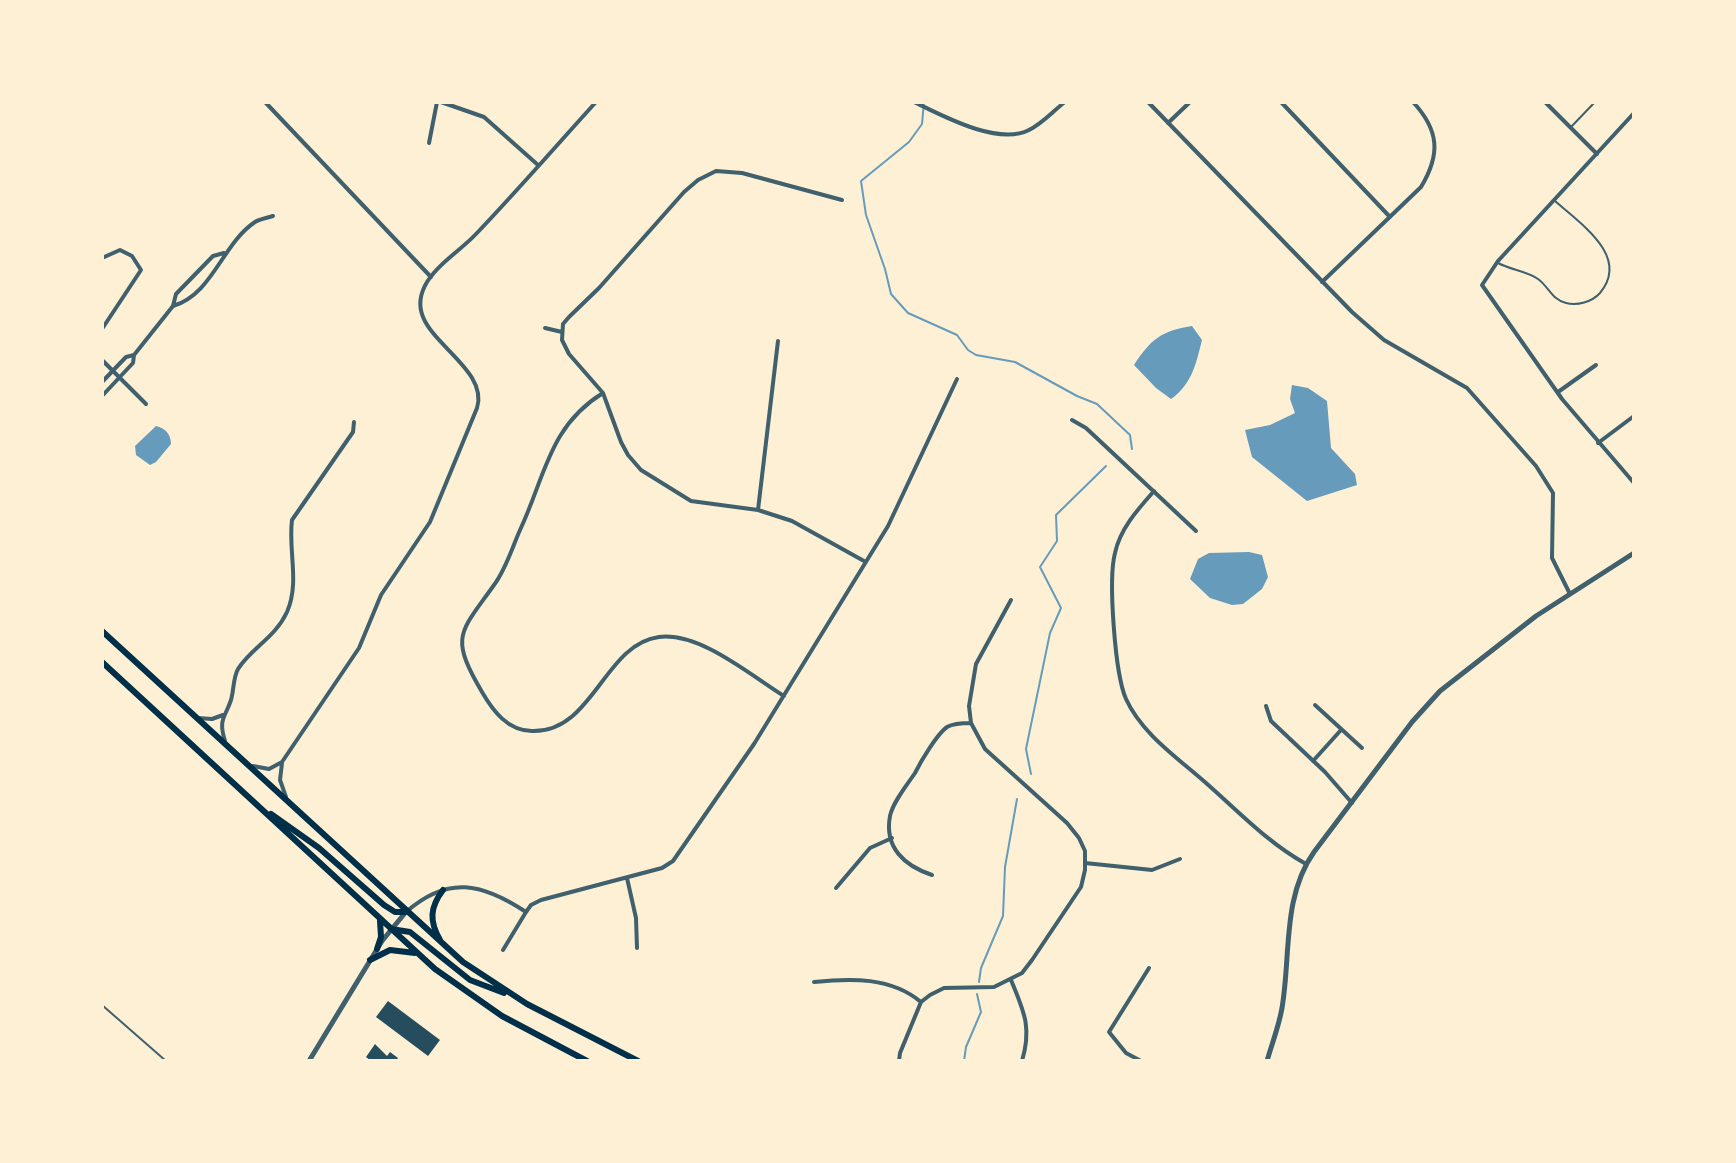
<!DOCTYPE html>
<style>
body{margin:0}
#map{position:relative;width:1736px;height:1163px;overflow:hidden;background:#fdf0d5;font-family:Helvetica,sans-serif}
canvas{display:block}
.frame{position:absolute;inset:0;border:104px solid #fdf0d5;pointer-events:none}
</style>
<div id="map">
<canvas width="1736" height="1163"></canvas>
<div class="frame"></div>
</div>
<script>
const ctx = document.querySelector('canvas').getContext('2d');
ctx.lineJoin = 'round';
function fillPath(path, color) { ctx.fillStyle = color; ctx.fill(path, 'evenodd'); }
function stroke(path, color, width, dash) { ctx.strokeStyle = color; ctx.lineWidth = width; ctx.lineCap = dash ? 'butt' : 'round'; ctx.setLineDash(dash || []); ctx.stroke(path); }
fillPath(new Path2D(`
 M1192,326L1202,340C1196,364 1192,384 1171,399L1156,388L1134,365C1151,339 1161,331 1192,326Z
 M1292,385L1308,388L1327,401L1331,448L1355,474L1357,485L1307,501L1252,457L1245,430L1270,425L1295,413L1290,399Z
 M156,426C165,428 171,434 171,444L156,462L150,465L136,455L135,446Z
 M1249,552L1262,555L1268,577L1262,589L1243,604L1232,605L1210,598L1190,579L1198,559L1209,553Z`), '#669bbc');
stroke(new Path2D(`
 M924,102L922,124L909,142L861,181L866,215L885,269L891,294L908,313L957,335L968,350L976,355L1015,362L1077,396L1097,404L1130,435L1132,449
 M1031,774L1026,749L1050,633L1061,608L1040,567L1057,541L1056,515L1106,466
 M979,982L981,968L1003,916L1005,867L1017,799
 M964,1061L966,1047L981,1012L977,994`), '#669bbc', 2);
fillPath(new Path2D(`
 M388,1001L440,1040L428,1056L376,1017Z
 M375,1044L387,1056L390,1052L398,1058L396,1061H371L366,1057Z`), '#264d5e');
stroke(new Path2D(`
 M1571,127L1595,102
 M1498,263C1511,270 1527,271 1538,279C1549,287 1552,300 1566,303C1577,306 1592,302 1600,293C1631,256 1579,223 1554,200
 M102,1005L166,1061`), '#3f606c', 2);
stroke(new Path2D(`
 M265,102L431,277
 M441,102L484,117L538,165
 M914,102C943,116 998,146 1029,130C1043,123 1053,111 1065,102
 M1148,102L1352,312L1384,340L1467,388L1536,466L1553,493L1552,558L1570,594
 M1281,102L1390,217
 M1545,102L1597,154
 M1634,113L1498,261L1482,285L1562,399L1634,483
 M1168,123L1190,102
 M429,143L437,102
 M842,200L742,173L716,171L698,180L684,192L599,288L569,317L563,324L562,340L569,354L603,393L621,442L628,455L641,470L691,501L758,510L792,521L864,561
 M102,258L120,250L132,256L141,270L102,329
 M1322,282L1421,187C1441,154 1439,130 1413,102
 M173,306C213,294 222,244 255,222C260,219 267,218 273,216
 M545,328L562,332
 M102,360L146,404
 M102,382L126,357L134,355
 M1558,392L1596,365
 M603,393C549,426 545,477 520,530C512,548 506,569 494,585C460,633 449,636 482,692C493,711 508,731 532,731C593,733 604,644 659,637C700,632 750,675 784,696
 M102,396L133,363L134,355L173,306L176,294L213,256L224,253
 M1072,420L1086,428L1196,531
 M1598,443L1634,416
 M1154,491C1138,509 1120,529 1115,553C1108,580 1115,674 1126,699C1142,734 1178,758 1206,783C1238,811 1268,843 1306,864
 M758,510L778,341
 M1315,705L1362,748
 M1266,706L1271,721L1325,772L1352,803
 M198,718L212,719L223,715
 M225,741C218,719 225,718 231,700C234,690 233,678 238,669C251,648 275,638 287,612C300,582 288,551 292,520L353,432L354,422
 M1313,761L1341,730
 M282,763L280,780L286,797
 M253,766L269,769L282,762L359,648L381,595L430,522L477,408C488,373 435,347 423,317C418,305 421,292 427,282C439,263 461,250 476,234C517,191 556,146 596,102
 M1085,863L1152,870L1180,859
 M932,875C905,866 884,848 890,816C893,802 907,785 915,773C921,761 937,734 947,727C954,723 964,723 971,723
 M627,878L636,918L637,948
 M836,888L870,848L892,838
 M406,912C448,875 482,883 526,912
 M503,950L526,912L531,905L541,900L662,868L673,861L754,744L888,526L957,379
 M1011,980C1024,1012 1032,1027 1022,1061
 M814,982C851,978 891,977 921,1002
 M899,1061L900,1053L921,1002L930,995L944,988L994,987L1022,973L1032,960L1081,887L1085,870V851L1079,838L1067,823L985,749L971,723L969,706L976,664L1011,600
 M1141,1061L1126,1053L1109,1032L1149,968`), '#3f606c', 4);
stroke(new Path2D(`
 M309,1061L382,941L405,913
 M1267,1061C1272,1043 1279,1026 1282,1008C1291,956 1282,897 1314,852L1412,722L1440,691L1536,616L1634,553`), '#3f606c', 5);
stroke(new Path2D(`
 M102,631L463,962L527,1004L638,1061
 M102,662L435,969L502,1016L587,1061
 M271,814L319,848L384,905L395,912H405
 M391,929L410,932L470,980L504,993
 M440,940C429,921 430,907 443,890
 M377,949L381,937L380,921
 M370,960L390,950L415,953`), '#003049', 6);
</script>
